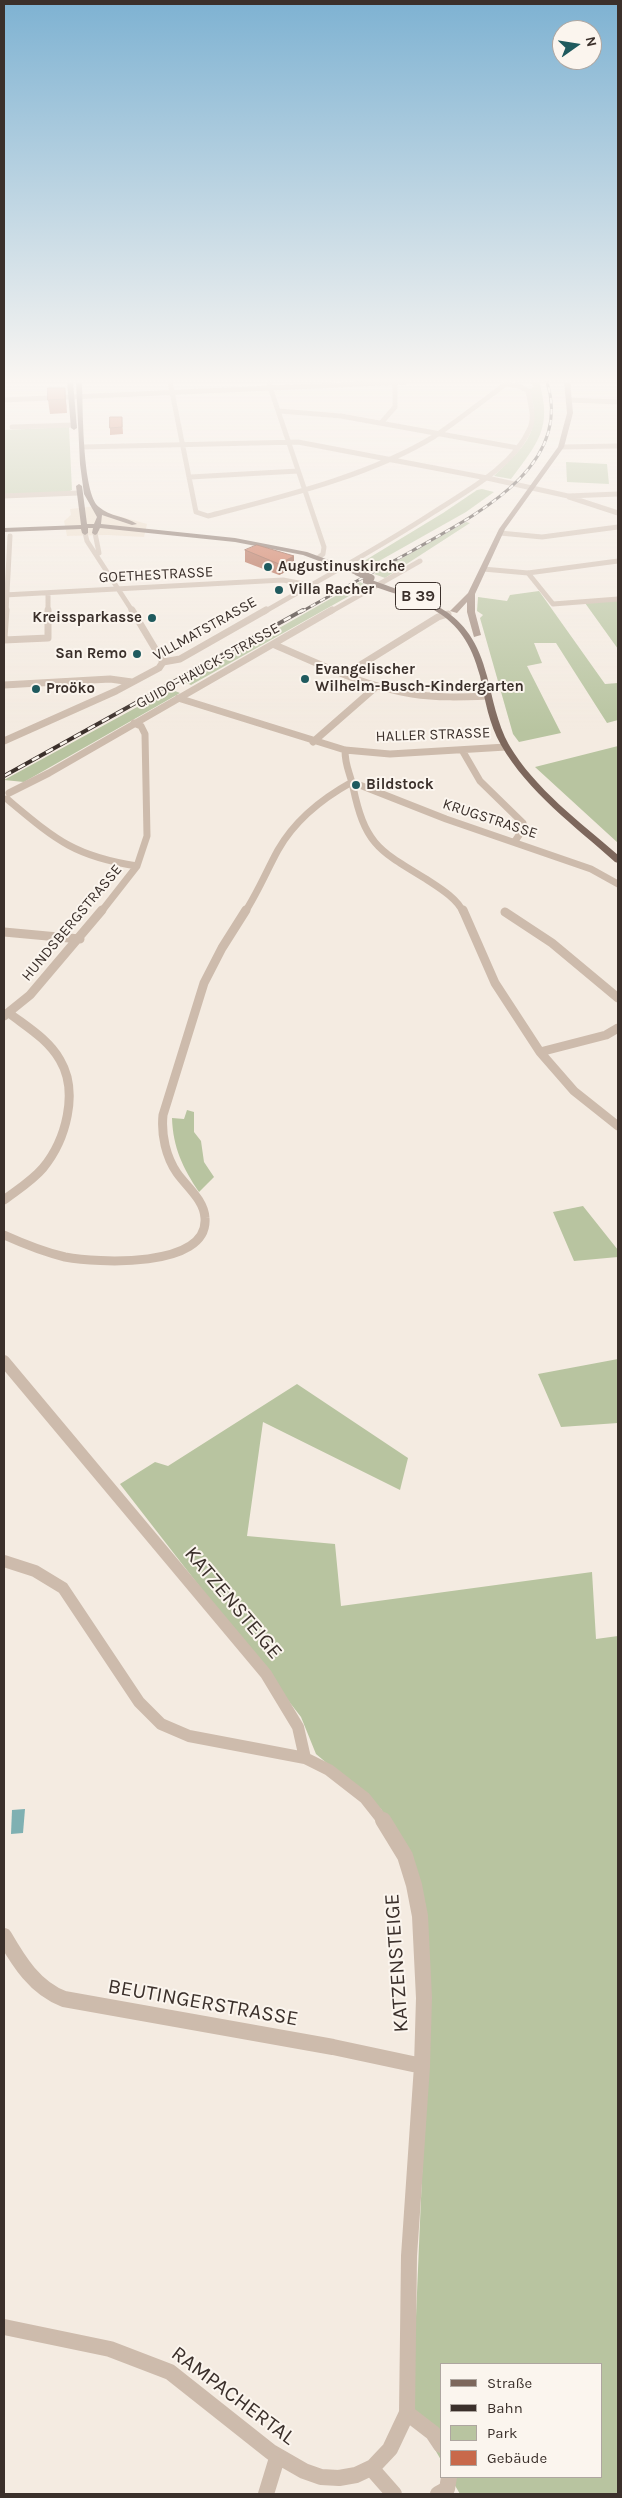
<!DOCTYPE html>
<meta charset="utf-8">
<style>
body{margin:0}
#map{position:relative;width:622px;height:2498px;overflow:hidden;background:#f4ebe1;font-family:Karla,sans-serif}
canvas{display:block}
.frame{position:absolute;inset:0;border:5px solid #3b302b;pointer-events:none}
.legend{position:absolute;left:440px;top:2363px;width:162px;height:115px;box-sizing:border-box;background:#fbf5ee;border:1px solid #aea6a0;margin:0;padding:6px 9px;list-style:none;font-size:15px;color:#3b302b}
.legend li{display:flex;align-items:center;gap:10px;height:25px}
.legend b{width:25px;border:1px solid #aea6a0}
.north{position:absolute;left:552px;top:20px;width:50px;height:50px;box-sizing:border-box;background:#fbf5ee;border:1px solid #aea6a0;border-radius:50%;rotate:77deg;font-size:14px;font-weight:700;line-height:20px;text-align:center;color:#3b302b}
.north::after{content:'';display:block;margin:auto;width:18px;height:22px;background:#1f5a5e;clip-path:polygon(50% 0,100% 100%,50% 72%,0 100%)}
</style>
<div id="map">
<canvas width="622" height="2498"></canvas>
<div class="frame"></div>
<ul class="legend">
<li><b style="height:6px;background:#7d675c"></b>Straße</li>
<li><b style="height:6px;background:#3b302b"></b>Bahn</li>
<li><b style="height:14px;background:#b8c4a0"></b>Park</li>
<li><b style="height:14px;background:#c8694b"></b>Gebäude</li>
</ul>
<div class="north">N</div>
</div>
<script>
const ctx = document.querySelector('canvas').getContext('2d');
ctx.lineJoin = 'round';
function fillPath(path, color) { ctx.fillStyle = color; ctx.fill(path, 'evenodd'); }
function stroke(path, color, width, dash) { ctx.strokeStyle = color; ctx.lineWidth = width; ctx.lineCap = dash ? 'butt' : 'round'; ctx.setLineDash(dash || []); ctx.stroke(path); }
function write(font, color, halo, rows, align = 'center') {
  ctx.font = font + ' Karla,sans-serif'; ctx.lineWidth = 4; ctx.setLineDash([]); ctx.textBaseline = 'middle'; ctx.strokeStyle = halo; ctx.fillStyle = color; for (const [text, x, y, turn = 0] of rows) {
    ctx.save(); ctx.translate(x, y); ctx.rotate((+turn || 0) * Math.PI / 180); ctx.textAlign = isNaN(turn) ? turn : align; if (halo) ctx.strokeText(text, 0, 0); ctx.fillText(text, 0, 0); ctx.restore();
  }
}
fillPath(new Path2D(`
 M529,382H539C553,428 537,444 511,479L494,476C521,449 545,432 529,390L534,386Z
 M69,427L72,490L66,493L4,494V430Z
 M566,462L607,464L609,484L567,482Z
 M482,489L494,492L466,512L372,565L364,561L443,513L477,490Z
 M466,522L470,523L385,578L374,574Z
 M360,582L366,585L365,587L191,685L184,682Z
 M539,591L605,684L618,683V720L607,723L556,643H534L542,663L527,666L561,733L519,742L513,734L480,618L483,615L477,611L478,597L507,601L510,595Z
 M618,600V649L585,603Z
 M170,689L180,693L24,782L4,780Z
 M618,746V843L535,767Z
 M187,1110L194,1112V1132L201,1141L204,1162L214,1177L199,1192C183,1168 173,1148 172,1118L184,1119Z
 M583,1206L618,1250V1257L574,1261L553,1212Z
 M618,1359V1423L561,1427L538,1374Z
 M297,1384L408,1458L400,1490L263,1422L247,1536L335,1544L341,1606L592,1572L596,1639L618,1636V2494H460L450,2477H601V2364H441V2460L412,2410L430,1987L411,1863L381,1809L316,1754L301,1717L120,1484L155,1462L168,1466Z`), '#b8c4a0');
fillPath(new Path2D(`
 M97,506L108,513L147,524L144,537L106,535L67,536L64,521L71,515L70,509Z`), '#ecdcc8');
fillPath(new Path2D(`
 M25,1809L23,1833L11,1834L12,1810Z`), '#7fb0b2');
stroke(new Path2D(`
 M170,382L196,512L208,516C281,497 370,476 435,436C459,420 482,401 506,384
 M269,384L324,547L323,554L318,558
 M4,400L405,382
 M570,400L618,402
 M279,411L341,416L518,448
 M381,423L395,407V382
 M12,427L74,425
 M82,447L298,442L487,478L568,496L618,494
 M561,447L618,446
 M190,477L298,471
 M4,496L79,493
 M569,497L618,513
 M85,533L87,541L133,612
 M95,533L99,553
 M500,533L542,537L618,527
 M483,569L528,573L618,561
 M528,573L553,604L618,599
 M48,593V612
 M4,595L283,580L309,585
 M6,612L10,536
 M264,612C321,579 379,548 434,512C468,490 513,467 530,428C535,417 530,403 528,391L519,386L506,384V382
 M330,612L420,561`), '#cdbbac', 5);
stroke(new Path2D(`
 M132,610L163,662
 M4,638L6,610
 M4,640L48,638V610
 M275,645C319,664 363,686 412,694C437,698 463,697 488,696
 M346,674L438,617L448,614
 M4,685L110,679L132,682
 M178,698L345,750L390,754L506,747
 M4,741L116,691L159,668L163,662L180,659L266,610
 M313,742L377,686
 M345,750C345,767 350,772 353,787C365,844 378,850 426,879C438,887 457,898 463,912
 M462,750L480,781L523,823L524,828L515,841
 M352,782L446,819L591,869L618,884
 M9,793L49,773L332,610
 M7,799C55,839 73,856 137,866
 M101,912L137,866L147,836L145,734L141,726L134,723
 M245,912C258,892 267,870 278,850C295,820 323,798 352,782`), '#cdbbac', 7);
stroke(new Path2D(`
 M463,910L495,983L540,1052L574,1091L618,1126
 M505,912L552,943L618,998
 M4,932L80,939
 M4,1016L30,995L102,910
 M540,1052L606,1035L618,1028
 M4,1200C17,1190 32,1181 43,1168C66,1140 79,1092 60,1060C48,1039 27,1027 9,1013
 M4,1235C24,1244 44,1252 65,1257C96,1263 209,1269 205,1218C204,1200 187,1187 177,1173C166,1157 161,1135 163,1115L204,983L222,948L246,910`), '#cdbbac', 9);
stroke(new Path2D(`
 M4,1361L266,1674L298,1727L305,1758
 M4,1561L35,1571L63,1588L139,1702L161,1724L189,1736L305,1758L329,1770L365,1798L384,1822`), '#cdbbac', 12);
stroke(new Path2D(`
 M4,1936C19,1962 35,1988 64,1999L333,2047L422,2066
 M4,2327L110,2349L170,2372L271,2452L304,2471L321,2477L339,2478L356,2475L373,2467L390,2449L407,2413L409,2256L422,2066L424,1998L420,1916L414,1885L405,1856L383,1820
 M407,2413L433,2433L441,2445
 M372,2469L394,2494
 M266,2494L277,2458
 M438,2494L447,2489L449,2477`), '#cdbbac', 16);
fillPath(new Path2D(`
 M564,382H570L573,413L564,447L505,529L475,594V612L481,635L474,637L467,612V602L457,613L450,611L468,593L499,529L558,447L567,413Z`), '#a18a7d');
fillPath(new Path2D(`
 M67,382H73L77,428L74,430L71,428Z
 M76,382H82C83,406 82,494 99,507C110,517 126,516 137,524L132,525L102,515L101,524L235,538L307,552L361,572L354,574L303,555L235,542L100,528L97,534L95,535L92,533L93,528H88V533L85,535L82,533L81,529L4,532V528L81,525L76,486L79,484L82,486L87,524H94L97,517L84,494L80,464Z
 M363,579H369C428,601 470,607 487,676C493,699 497,723 509,745C535,789 580,822 618,855V863L615,862C575,826 528,792 501,745C489,724 485,700 480,676C463,609 422,603 363,583Z`), '#7d675c');
const railFar1 = new Path2D(`
 M301,612C338,591 375,571 412,551C473,516 574,468 547,382`);
const rail = new Path2D(`
 M4,776L303,610`);
stroke(railFar1, '#3b302b', 3);
stroke(rail, '#3b302b', 4);
stroke(railFar1, '#fbf5ee', 2, [5.5]);
stroke(rail, '#fbf5ee', 2.5, [8]);
stroke(new Path2D(`
 M357,572L371,578`), '#7d675c', 7);
fillPath(new Path2D(`
 M65,388L67,413L50,414L48,400Z
 M122,417L123,434L110,435V428Z
 M245,550L294,556V568L279,575L245,562Z`), '#ac5a40');
fillPath(new Path2D(`
 M65,388L66,402L67,413L65,399Z
 M294,556V568L279,575V564Z`), '#8c4a34');
const building = new Path2D(`
 M48,388H65V399L48,400Z
 M110,417H122V427L110,428Z
 M257,545L294,556L279,564L245,550Z`);
fillPath(building, '#c8694b');
stroke(building, '#8c4a34', 1);
const sky = ctx.createLinearGradient(0, 0, 0, 732);
sky.addColorStop(0, '#7eb2d2');
sky.addColorStop(0.52, '#faf6f2');
sky.addColorStop(1, '#faf6f200');
ctx.fillStyle = sky;
ctx.fillRect(0, 0, 622, 732);
for (const [x, y, r, color] of [
 [268,567,5,"#1f5a5e"],
 [279,590,5,"#1f5a5e"],
 [152,618,5,"#1f5a5e"],
 [137,654,5,"#1f5a5e"],
 [305,679,5,"#1f5a5e"],
 [36,689,5,"#1f5a5e"],
 [356,785,5,"#1f5a5e"]
]) { const dot = new Path2D(); dot.arc(x, y, r, 0, 2 * Math.PI); ctx.fillStyle = color; ctx.fill(dot); stroke(dot, '#fbf5ee', 2); }
write('bold 15px', '#3b302b', '#fbf5ee', [
 ["Augustinuskirche",278,567],
 ["Villa Racher",289,590],
 ["Kreissparkasse",142,618,"right"],
 ["San Remo",127,654,"right"],
 ["Evangelischer",315,670],
 ["Wilhelm-Busch-Kindergarten",315,687],
 ["Proöko",46,689],
 ["Bildstock",366,785]
], 'left');
write('15px', '#3b302b', '#fbf5ee', [
 ["GOETHESTRASSE",156,575,-3],
 ["VILLMATSTRASSE",205,629,-29],
 ["GUIDO-HAUCK-STRASSE",208,666,-29],
 ["HALLER STRASSE",433,735,-2],
 ["KRUGSTRASSE",490,819,18],
 ["HUNDSBERGSTRASSE",72,923,-50]
]);
for (const [x, y, w] of [
 [418,596,45]
]) { const box = new Path2D(); box.roundRect(x - w / 2, y - 13.5, w, 27, 4); ctx.fillStyle = '#fbf5ee'; ctx.fill(box); stroke(box, '#3b302b', 1); }
write('bold 16px', '#3b302b', null, [
 ["B 39",418,596]
]);
write('21px', '#3b302b', '#fbf5ee', [
 ["KATZENSTEIGE",233,1603,50],
 ["KATZENSTEIGE",397,1963,-94],
 ["BEUTINGERSTRASSE",203,2003,10],
 ["RAMPACHERTAL",233,2396,37]
]);
</script>
